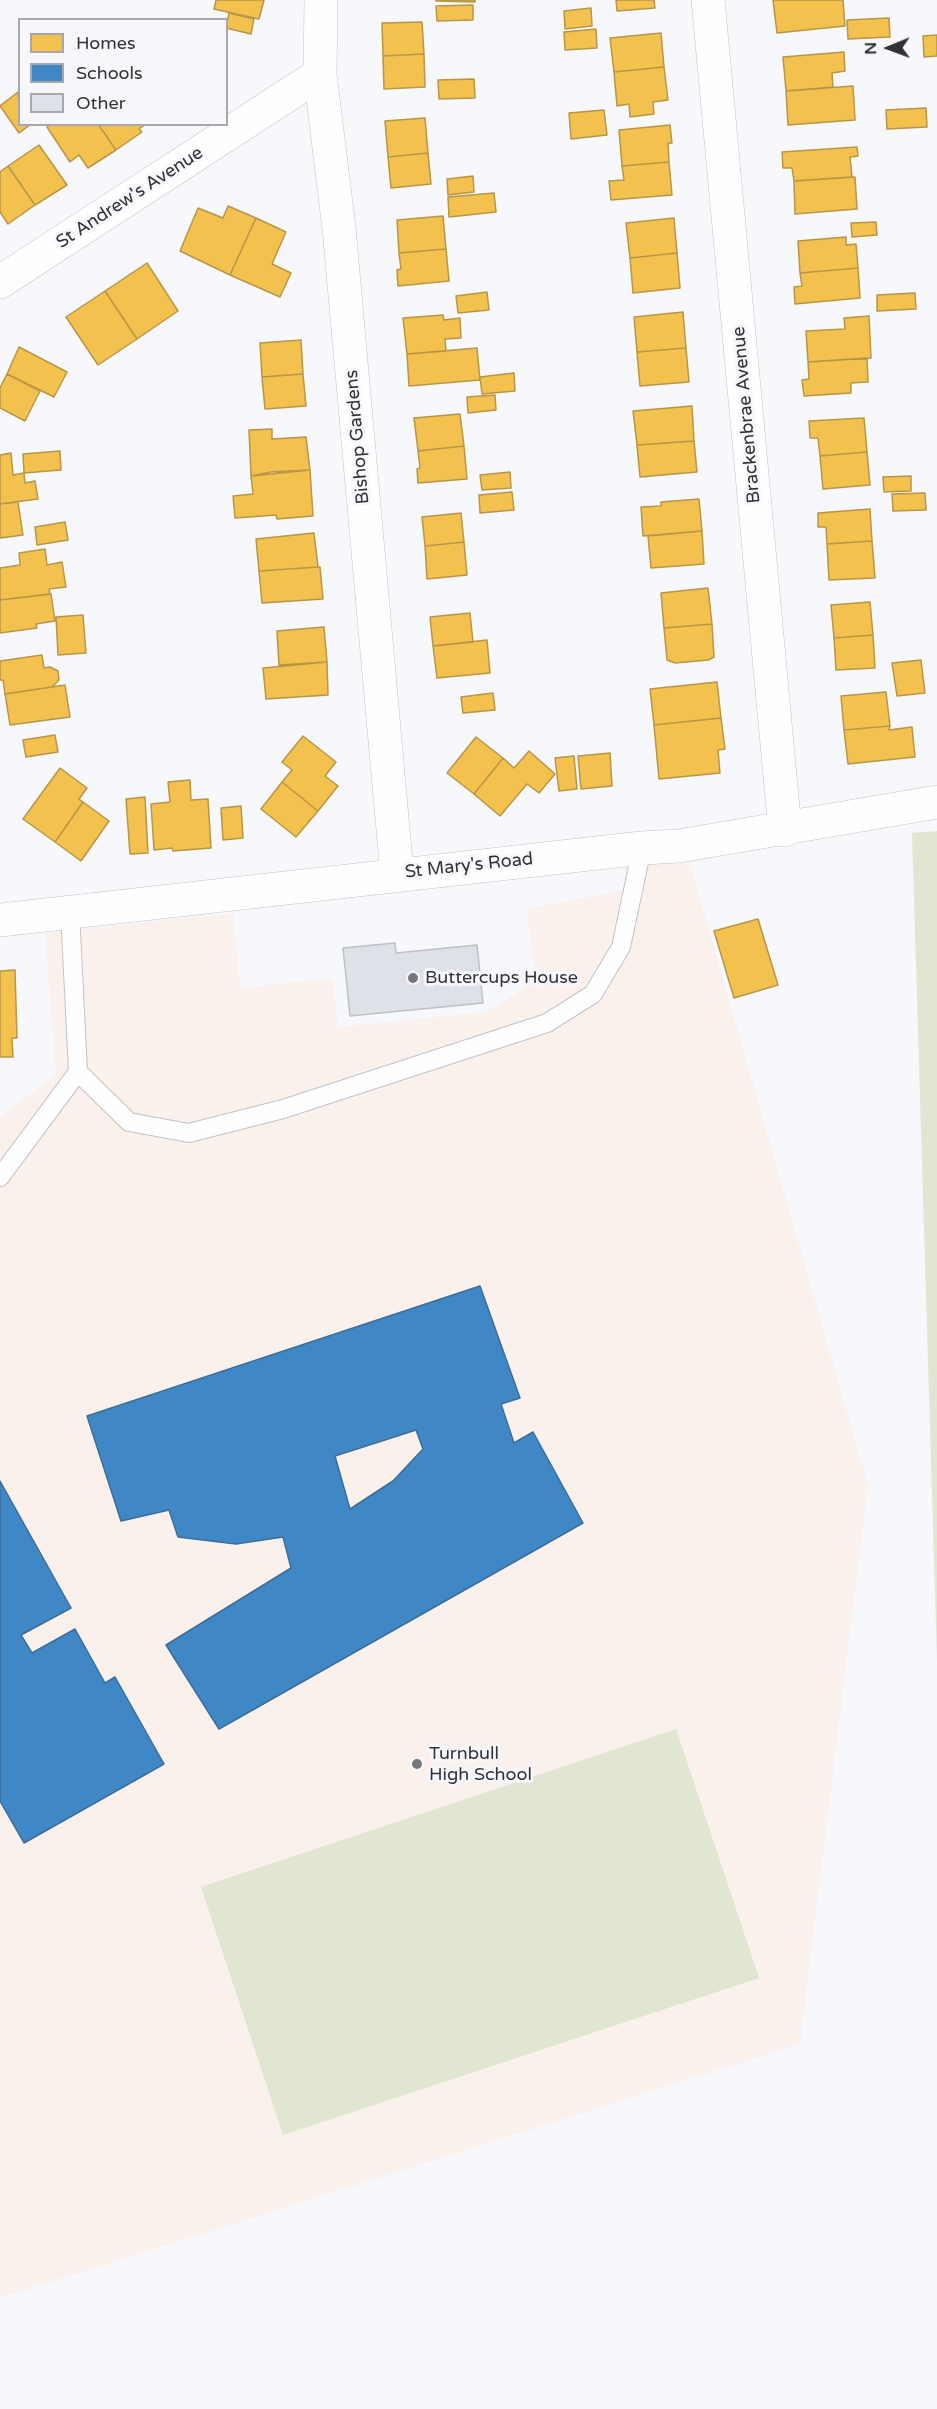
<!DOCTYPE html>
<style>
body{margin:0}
#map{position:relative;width:937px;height:2409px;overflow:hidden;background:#f7f8fb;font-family:"Varela Round",sans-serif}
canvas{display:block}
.legend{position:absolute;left:18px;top:18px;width:210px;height:108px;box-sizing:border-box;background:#f6f7fc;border:2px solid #a8a8ac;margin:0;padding:8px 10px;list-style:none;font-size:18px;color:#323234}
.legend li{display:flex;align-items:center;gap:12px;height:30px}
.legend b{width:30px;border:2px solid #a8a8ac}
.north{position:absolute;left:859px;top:18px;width:60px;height:60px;-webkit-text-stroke:4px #f6f7fc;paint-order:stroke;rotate:269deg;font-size:16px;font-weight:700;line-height:24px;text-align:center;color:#323234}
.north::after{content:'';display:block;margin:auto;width:21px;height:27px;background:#323234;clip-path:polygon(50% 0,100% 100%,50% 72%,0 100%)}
</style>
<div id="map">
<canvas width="937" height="2409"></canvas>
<ul class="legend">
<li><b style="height:16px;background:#f2c14e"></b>Homes</li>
<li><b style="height:16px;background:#3f88c5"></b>Schools</li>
<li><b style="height:16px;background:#dfe1e8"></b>Other</li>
</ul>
<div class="north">N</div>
</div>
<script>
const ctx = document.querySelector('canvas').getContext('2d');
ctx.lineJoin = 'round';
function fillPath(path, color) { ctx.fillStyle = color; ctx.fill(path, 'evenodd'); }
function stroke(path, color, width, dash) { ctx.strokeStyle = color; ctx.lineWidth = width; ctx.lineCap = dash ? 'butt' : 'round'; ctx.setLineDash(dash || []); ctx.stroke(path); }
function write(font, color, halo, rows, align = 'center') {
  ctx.font = font + ' "Varela Round",sans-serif'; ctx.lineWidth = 6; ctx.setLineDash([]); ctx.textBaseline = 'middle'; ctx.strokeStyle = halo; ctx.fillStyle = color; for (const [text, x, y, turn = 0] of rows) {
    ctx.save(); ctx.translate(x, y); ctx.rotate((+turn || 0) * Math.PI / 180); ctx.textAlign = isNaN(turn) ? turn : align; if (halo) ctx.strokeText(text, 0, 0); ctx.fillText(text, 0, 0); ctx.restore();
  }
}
fillPath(new Path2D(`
 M687,853L868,1485L800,2044L0,2298V1117L56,1074L45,933L233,913L240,988L332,978L338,1027L486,1012L535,982L527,909L624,890L625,864Z`), '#faf0ec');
fillPath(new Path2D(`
 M937,831V1660L912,833Z
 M676,1729L759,1978L283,2135L201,1887Z`), '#e0e6d2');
const homes = new Path2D(`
 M216,0H264L259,19L214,9Z
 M436,0H475V2L436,1Z
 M616,0H654L655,8L617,11Z
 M773,0H843L845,26L777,33Z
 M473,5V20L437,21L436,6Z
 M591,8L592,26L565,29L564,11Z
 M229,13L254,19L251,34L226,28Z
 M889,18L890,37L848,39L847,20Z
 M422,22L424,54L383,56L382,23Z
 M596,29L597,48L565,50L564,32Z
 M661,33L664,67L614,72L610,38Z
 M937,35V56L924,57L923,36Z
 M844,52L845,71L832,73L833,87L786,91L783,57Z
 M424,54L425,87L384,89L383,56Z
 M664,67L668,100L653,102L654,114L630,117L629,104L617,106L614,72Z
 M474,79L475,98L439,99L438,80Z
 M853,86L855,120L788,125L786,91Z
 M18,92L20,124H31L19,133L0,106Z
 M926,108L927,127L887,129L886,110Z
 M604,110L607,135L571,139L569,113Z
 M425,118L428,153L388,157L385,121Z
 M50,124H98L116,150L88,168L79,155L70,162L47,127Z
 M98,124H146L139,129L142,132L116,150Z
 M670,125L672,143H668L669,162L622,166L619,130Z
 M39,145L67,185L35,205L8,166Z
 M857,147L858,156L850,157L852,177L794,181L792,168H783L782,152Z
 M428,153L431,184L391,188L388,157Z
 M669,162L672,195L611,200L609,181L624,180L622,166Z
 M8,166L35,205L8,224L0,212V172Z
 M473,176L474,192L448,195L447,179Z
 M855,177L857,209L795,214L794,181Z
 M494,193L496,212L449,217L448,197Z
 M228,206L256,218L230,275L180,251L198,208L223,218Z
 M443,216L446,249L399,253L397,220Z
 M256,218L286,232L272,264L291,273L280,297L230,275Z
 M674,218L677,253L630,258L626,223Z
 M876,222L877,235L852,237L851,223Z
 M846,237V245L856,244L858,268L800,273L798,241Z
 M446,249L449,281L398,286L397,270L401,269L399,253Z
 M677,253L680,288L633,293L630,258Z
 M147,263L178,311L137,339L105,291Z
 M858,268L860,298L795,304L794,287L802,286L800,273Z
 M105,291L137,339L98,365L66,317Z
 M487,292L489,310L458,313L456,296Z
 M915,293L916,309L877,311V295Z
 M683,312L686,348L637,352L634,317Z
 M443,315L444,320L460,318L461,338L445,339L446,351L407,354L403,318Z
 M869,316L871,358L808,362L806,331L845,329L844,318Z
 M301,340L303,374L262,377L260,343Z
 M19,347L67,372L54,397L7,374Z
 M477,348L480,380L409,386L407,354Z
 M686,348L689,382L640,386L637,352Z
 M867,358L868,382L851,383V393L804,396L802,380L809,379L808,362Z
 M514,373L515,391L482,394L480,377Z
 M7,374L40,391L25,421L0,408V388Z
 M303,374L306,406L265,409L262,377Z
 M495,395L496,410L468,413L467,397Z
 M692,406L694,441L637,445L633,411Z
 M460,414L464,446L418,451L414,418Z
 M864,418L867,452L820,456L818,438H810L809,421Z
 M272,429V439L306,437L310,470L271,472L251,476L249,430Z
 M694,441L697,472L640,477L637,445Z
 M464,446L467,479L418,483L417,469L420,468L418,451Z
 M60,451L61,470L24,473L23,454Z
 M867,452L870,485L823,489L820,456Z
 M11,453L13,475L24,473L25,483L35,481L38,499L0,504V455Z
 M310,470L313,516L277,519L276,515L235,518L233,496L253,494L251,476Z
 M510,472L511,488L482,490L480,475Z
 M911,476V491L884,492L883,477Z
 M512,492L514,510L480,513L479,495Z
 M925,493L926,510L893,511L892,494Z
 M699,499L702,531L643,536L641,507L661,506V502Z
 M18,502L23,535L0,538V504Z
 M870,509L872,541L827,544L826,527H818V513Z
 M461,513L464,542L425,546L422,517Z
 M65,522L68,540L37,545L35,527Z
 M702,531L704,564L651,568L648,536Z
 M314,533L318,567L259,571L256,539Z
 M872,541L875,578L829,580L827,544Z
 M464,542L467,575L427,579L425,546Z
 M45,549L47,565L62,562L66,587L49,589L50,594L0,600V568L20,565L19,553Z
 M318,567H320L323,599L262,603L259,571Z
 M708,588L712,624L664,628L661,593Z
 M51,594L55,621L36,624L37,628L0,633V600Z
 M870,602L873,635L834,638L831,605Z
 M470,613L473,642L433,646L430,617Z
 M83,615L86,653L58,655L56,617Z
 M712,624L714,657L708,660L675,663L667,660L664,628Z
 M324,627L327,662L279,665L277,631Z
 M873,635L875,668L836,670L834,638Z
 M487,640L490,673L437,678L433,646Z
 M42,655L44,668L50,667L58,671L59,680L52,687L5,694L3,680H0V661Z
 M921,660L925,693L897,696L892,663Z
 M327,662L328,695L266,699L263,668Z
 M717,682L721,718L654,725L650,689Z
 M65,685L70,717L10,725L5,694Z
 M886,692L890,726L844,730L841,696Z
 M493,693L495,710L463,713L461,697Z
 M721,718L725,749L718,750L720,773L659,779L654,725Z
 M890,726L889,730L912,727L915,757L848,764L844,730Z
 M55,735L58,752L26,757L23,740Z
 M303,736L336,762L325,776L338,786L318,811L282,782L292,770L282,762Z
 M476,737L503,758L474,794L447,773Z
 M529,751L555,774L539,793L527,784L500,816L474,794L503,758L514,768Z
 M610,753L612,786L581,789L578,756Z
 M574,756L577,789L559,791L555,758Z
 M60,768L87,788L79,799L83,802L55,842L23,819Z
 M190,780L191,800L208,799L211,848L173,851L172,848L154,850L151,804L170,802L168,782Z
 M282,782L318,811L296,837L261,809Z
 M145,797L148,853L130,854L126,799Z
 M83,802L109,821L81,861L55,842Z
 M241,806L243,838L223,840L221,808Z
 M758,919L778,985L734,998L714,931Z
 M15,970L17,1038H12L13,1057H0V971Z`);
fillPath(homes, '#f2c14e');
stroke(homes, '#b89646', 1.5);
const schools = new Path2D(`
 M480,1286L520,1398L501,1404L514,1443L533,1432L583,1523L219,1729L166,1645L291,1568L283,1537L236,1544L178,1537L169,1510L121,1521L87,1416ZM416,1430L423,1449L393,1481L350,1509L335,1456Z
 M0,1481L71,1608L21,1635L32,1653L75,1629L105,1683L115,1677L164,1764L24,1843L0,1801Z`);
fillPath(schools, '#3f88c5');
stroke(schools, '#3b6e9a', 1.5);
const building = new Path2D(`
 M395,943L396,953L477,945L483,1003L350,1016L343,948Z`);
fillPath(building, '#dfe1e8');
stroke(building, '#bfc0c2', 1.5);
const lane = new Path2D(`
 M78,1072L129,1122L189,1133L283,1109L547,1023L593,994L621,947L642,848
 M0,1177L78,1072L70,911`);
const street = new Path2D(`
 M321,0L320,74L339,228L397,874
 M708,0L785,830
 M0,282L320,74
 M0,920L642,848L679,846L937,802`);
stroke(lane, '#c2c3c5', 20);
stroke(street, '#c2c3c5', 34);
stroke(lane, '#fefefe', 18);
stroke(street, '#fefefe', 33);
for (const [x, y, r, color] of [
 [413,978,6,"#77777a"],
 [417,1764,6,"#77777a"]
]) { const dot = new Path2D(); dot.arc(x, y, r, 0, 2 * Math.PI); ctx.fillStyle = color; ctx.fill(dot); stroke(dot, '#f6f7fc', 2); }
write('18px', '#323234', '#f6f7fc', [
 ["St Andrew's Avenue",130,198,-33],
 ["Brackenbrae Avenue",747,415,-95],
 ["Bishop Gardens",358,437,-95],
 ["St Mary's Road",469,866,-6]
]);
write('18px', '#323234', '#f6f7fc', [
 ["Buttercups House",425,978],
 ["Turnbull",429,1754],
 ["High School",429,1775]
], 'left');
</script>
